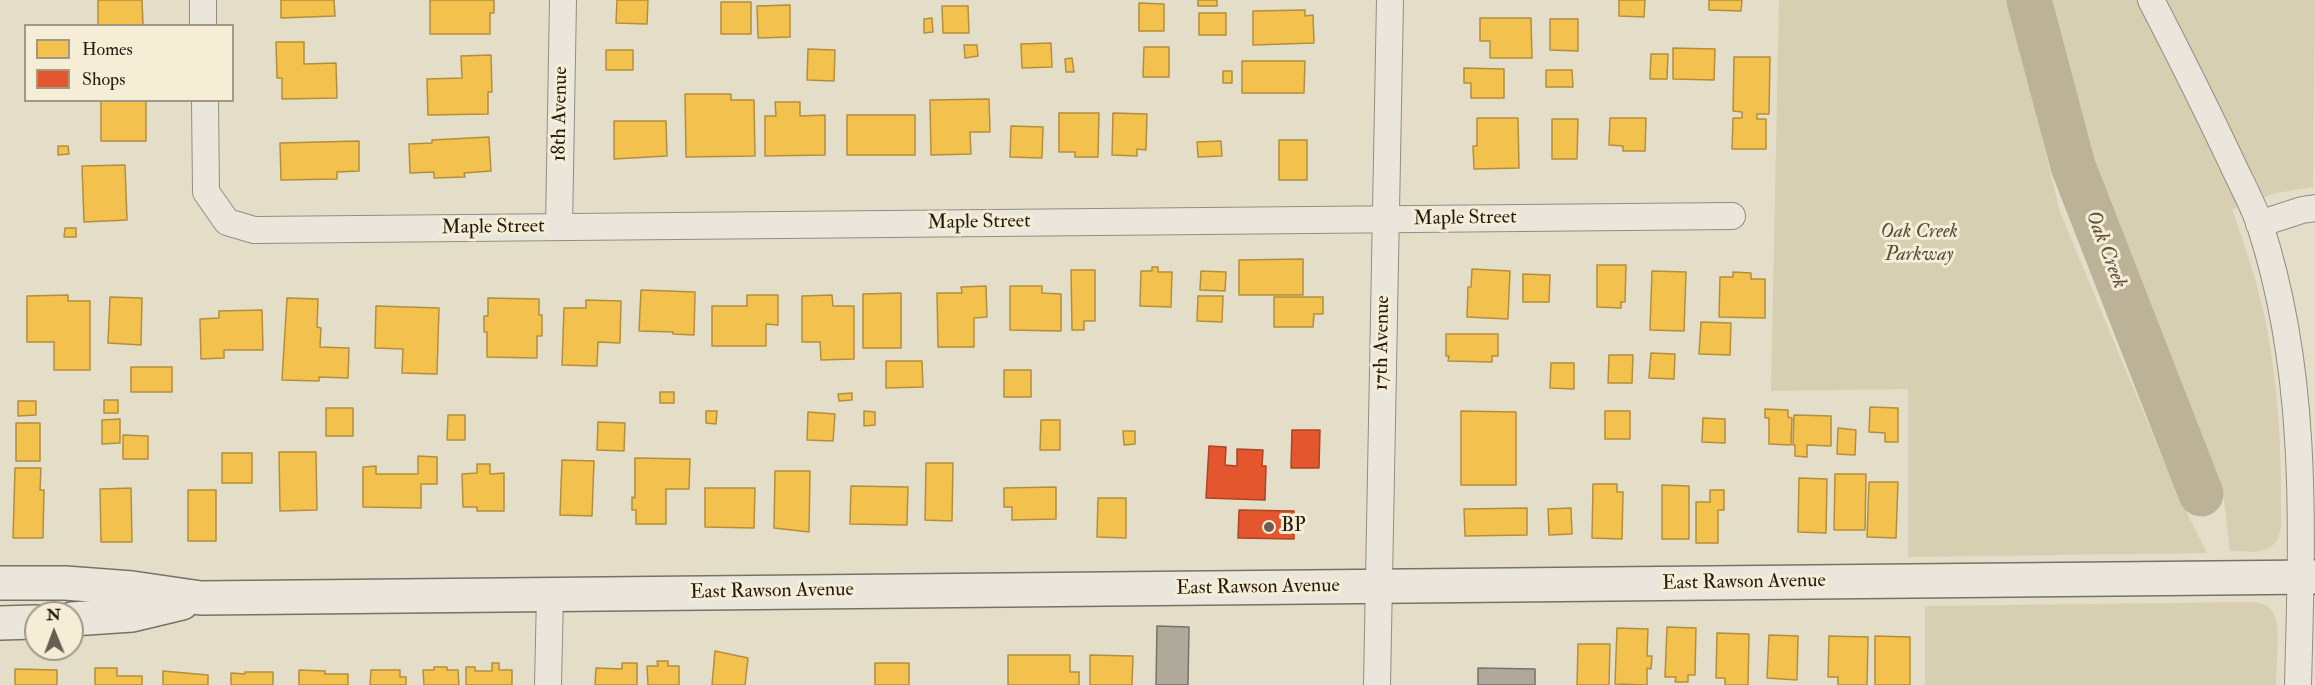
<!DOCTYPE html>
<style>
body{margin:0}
#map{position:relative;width:2315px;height:685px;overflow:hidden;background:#e4dec9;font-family:"IM FELL Double Pica",serif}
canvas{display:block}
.legend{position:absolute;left:24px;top:24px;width:210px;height:78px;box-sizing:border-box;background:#f5edd5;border:2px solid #a19986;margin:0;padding:8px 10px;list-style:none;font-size:18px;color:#241a10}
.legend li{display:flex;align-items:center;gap:12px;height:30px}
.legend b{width:30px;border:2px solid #a19986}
.north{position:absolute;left:24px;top:601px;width:60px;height:60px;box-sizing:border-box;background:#f5edd5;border:2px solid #a19986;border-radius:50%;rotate:359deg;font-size:16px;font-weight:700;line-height:24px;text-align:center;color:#241a10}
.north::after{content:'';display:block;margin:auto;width:21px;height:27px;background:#675f51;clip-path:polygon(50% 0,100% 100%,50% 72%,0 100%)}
</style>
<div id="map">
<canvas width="2315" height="685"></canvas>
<ul class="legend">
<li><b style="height:16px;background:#f2c14e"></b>Homes</li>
<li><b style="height:16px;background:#e4572e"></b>Shops</li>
</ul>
<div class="north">N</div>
</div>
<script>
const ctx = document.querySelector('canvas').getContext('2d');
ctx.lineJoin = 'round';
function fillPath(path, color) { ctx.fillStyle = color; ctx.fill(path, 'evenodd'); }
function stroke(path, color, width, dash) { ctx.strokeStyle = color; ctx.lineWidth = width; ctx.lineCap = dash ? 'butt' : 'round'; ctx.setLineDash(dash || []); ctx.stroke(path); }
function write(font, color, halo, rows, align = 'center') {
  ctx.font = font + ' "IM FELL Double Pica",serif'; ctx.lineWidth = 6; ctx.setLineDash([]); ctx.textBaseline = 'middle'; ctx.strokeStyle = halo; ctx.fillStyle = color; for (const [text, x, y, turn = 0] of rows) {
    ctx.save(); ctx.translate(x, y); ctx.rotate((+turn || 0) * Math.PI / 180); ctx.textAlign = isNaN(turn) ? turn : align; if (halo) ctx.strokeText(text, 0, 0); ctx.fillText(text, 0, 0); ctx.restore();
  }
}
fillPath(new Path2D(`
 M1779,0H2008L2060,212L2177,493L2207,553L1908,557V389L1771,391Z
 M2049,0H2315L2313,187L2276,193L2232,209C2245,246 2258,284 2266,323C2277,379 2281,438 2281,495C2280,509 2285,533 2274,544C2264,555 2243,551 2230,551L2223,492L2101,212Z
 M2256,602C2262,604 2268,605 2272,611C2282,623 2276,668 2276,685H1925V606Z`), '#d7cfb2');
const homes = new Path2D(`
 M98,0H142L143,26H98Z
 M281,0H334L335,16L281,18Z
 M430,0H494V13H490V34H430Z
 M617,0H648L647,24L616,23Z
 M1198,0H1217V6H1198Z
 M1619,0H1645L1644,17L1619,16Z
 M1709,0H1742L1741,11L1709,10Z
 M721,2H751V34H721Z
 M1139,3L1164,4V31H1139Z
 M790,5V37L758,38L757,6Z
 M942,6H968L969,33H943Z
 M1305,10V16L1313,15L1314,43L1253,45V11Z
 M1199,13H1226V35H1199Z
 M932,18L933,32L924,33V19Z
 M1480,18H1531L1532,58H1490V41H1480Z
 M1550,19H1578V51L1550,50Z
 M276,42H304V64L336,63L337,98L282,99V78H277Z
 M1051,43L1052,67L1022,68L1021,44Z
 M964,45H977L978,56L965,58Z
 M1144,47H1169V77H1143Z
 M1673,48L1715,49L1714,80L1673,79Z
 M808,49L835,50L834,81L807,80Z
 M606,50H633V70H606Z
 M1651,54H1668L1667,79H1650Z
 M491,55L492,92H488V114L428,115L427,79L462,78L461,56Z
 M1734,57H1770L1769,114H1757V119H1766V149H1732L1733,118H1742V112L1733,111Z
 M1072,58L1074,72H1066L1065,59Z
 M1242,61H1305L1304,93H1242Z
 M1464,68L1504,69V98H1471V83H1464Z
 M1546,70H1572L1573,87H1546Z
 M1223,71H1232V83H1223Z
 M685,94H731V100H754L755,156L686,157Z
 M989,99L990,132H970L971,154L931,155L930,100Z
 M101,100H146V141H101Z
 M775,102H800V116L825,115V155L765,156V116H776Z
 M1059,113H1099L1098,157H1075V152H1059Z
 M1113,113L1147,114L1146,150L1137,149V156L1112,155Z
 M847,115H915V155H847Z
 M1477,118H1518L1519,168L1474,169L1473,146H1477Z
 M1610,118H1646L1645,151H1623V146L1609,145Z
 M1552,119H1578L1577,159H1552Z
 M614,121H666L667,156L614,159Z
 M1011,126L1043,127L1042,158L1010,157Z
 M489,137L491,171L464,173L465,177L434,178V172L410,173L409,144L432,143V140Z
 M1279,140H1307V180H1279Z
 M359,141V171L337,172V179L281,180L280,143Z
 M1221,141L1222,156L1198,157L1197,142Z
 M58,146H68L69,154L58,155Z
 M125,165L127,220L84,222L82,166Z
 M65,228H76V237H64Z
 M1303,259V295H1239V260Z
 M1597,265H1626L1625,302H1621V308L1597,307Z
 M1152,267H1158V272H1172L1171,307L1140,306L1141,271H1152Z
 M1472,269L1510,271L1508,319L1467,317L1468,287H1471Z
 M1071,270H1095V321H1084V330H1072Z
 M1201,271L1226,272L1225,291L1200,290Z
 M1652,271L1686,272L1684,331L1650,330Z
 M1733,272L1751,273V279H1765V318L1719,317L1720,277H1733Z
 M1523,274L1550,275L1549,302H1523Z
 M986,286L987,317L974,318V347H938L937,293H962L961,287Z
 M1010,286H1042V293L1061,294V331L1010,330Z
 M641,290L695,292L694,335L673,334V332L639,331Z
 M901,293V348H863V294Z
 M68,295V301H90V370H54V342H27V296Z
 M747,295H778V325L766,324V346H712V306H747Z
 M832,295L833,306H854V359L821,360L820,342H802V296Z
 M1198,296H1223L1222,322L1197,321Z
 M110,297L142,298L141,345L108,343Z
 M1274,297H1323V314H1314L1313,327H1274Z
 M287,298L318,299L317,327L321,328L320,347L349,348L348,378L319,377V381L282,380Z
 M488,298L539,299V315H542V336H537V358L487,357V332H484V316H488Z
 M586,300L621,301L620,343L598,342L597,366L562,365L564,308H586Z
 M376,306L439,308L437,374L402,373L403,349L375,348Z
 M262,310L263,350H224V358L201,359L200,319L219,318V311Z
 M1701,322L1731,323L1730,355L1699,354Z
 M1446,334H1498V356H1492V362L1448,361L1449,356H1446Z
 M1651,353L1675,354L1674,379L1649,378Z
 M1609,355H1633L1632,383H1608Z
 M886,361H922L923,387L886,388Z
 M1551,363H1574V389L1550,388Z
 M131,367H172V392H131Z
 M1004,370H1031V397H1004Z
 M660,392H674V403H660Z
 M852,393V400L839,401L838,394Z
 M104,400H118V413H104Z
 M18,401H36V415L18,416Z
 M1870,407L1898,408V442H1885V433L1869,432Z
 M326,408H353V436H326Z
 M1765,409L1788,410V417L1792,418L1791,445L1769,444V418H1765Z
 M706,411H717L716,424L706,423Z
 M864,411L875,412V425L864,426Z
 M1461,411L1516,412V485H1461Z
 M1605,411H1630V439H1605Z
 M808,412L835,414L833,441L807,440Z
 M448,415H465V440H447Z
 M1794,415L1831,416V446L1807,445V457L1795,456V445H1793Z
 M1703,418L1725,419V443L1702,442Z
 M120,419V443L102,444V420Z
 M1041,420H1060V450H1040Z
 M598,422L625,423L624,451L597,450Z
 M16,423H40V461H16Z
 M1838,428L1856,430L1855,455L1837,454Z
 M1123,431H1135V444L1124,445Z
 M123,435L148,436V459H123Z
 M279,452H316L317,510L280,511Z
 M222,453H252V483H222Z
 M418,456L437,457V484H421V508L363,507V467L376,466V474H418Z
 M635,458L690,459L689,489H666V524H636V510H632V497L635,498Z
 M562,460L594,461L592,516L560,515Z
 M926,463H953L952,521L925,520Z
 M477,464H490V474L504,473V511H477V507H463L462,474L477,473Z
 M15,468H41L40,490H44L43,538H13Z
 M775,471H810L809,532L774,528Z
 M1835,474H1866L1865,530H1834Z
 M1799,478L1827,479L1826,533L1798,532Z
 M1869,482H1898L1896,538L1867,537Z
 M1593,484H1617V492H1623L1622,539L1592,538Z
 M1662,485L1689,486V539H1662Z
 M851,486L908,487L907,525L850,524Z
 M1056,487V519L1012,520V507H1004V488Z
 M131,488L132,542H101L100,489Z
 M705,488H755L754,528L705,527Z
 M188,490H216V541H188Z
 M1710,490H1724V510H1718V543H1696V502H1710Z
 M1098,498H1126V538L1097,537Z
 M1527,508V535L1465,536L1464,509Z
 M1571,508L1572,534L1549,535L1548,509Z
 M1667,627L1696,628L1695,675H1688V682H1675L1676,677H1665Z
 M1617,628L1648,629L1647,656H1652L1651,669L1647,668V685L1615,684Z
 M1717,633L1749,634L1748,685H1725V678H1716Z
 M1769,635L1798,636L1797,680L1767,678Z
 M1829,636L1868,637L1867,685H1838V677H1828Z
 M1875,636L1910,637V685H1875Z
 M1578,644H1610L1609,685H1577Z
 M715,651L748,658L745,685H712Z
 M1008,655H1070V672H1079V685H1008Z
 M1090,655L1133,656L1132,685H1090Z
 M657,661H668V666H679V685H648L647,666H658Z
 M492,663H499V670H512V685H466V667H475V671H492Z
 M622,663H637V685H595L596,668L622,669Z
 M875,663H909V685H875Z
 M434,667H447V670H458L459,685H424L423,670H434Z
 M95,668H117V676H142V685H95Z
 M15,669L57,670V685H15Z
 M299,670L325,671V674H348V685H299Z
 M371,670H400V677H406V685H370Z
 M163,671L208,675V685H163Z
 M245,672H273V685H231V673L245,674Z`);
fillPath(homes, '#f2c14e');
stroke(homes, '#b48f3b', 1.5);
const shops = new Path2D(`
 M1292,430H1320L1319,468H1291Z
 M1209,446L1226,447L1225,465L1237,466V449L1263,450L1262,466H1266L1265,500L1206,498Z
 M1239,510L1294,511V539L1238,538Z`);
fillPath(shops, '#e4572e');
stroke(shops, '#aa4525', 1.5);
stroke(new Path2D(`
 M2029,0L2073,166L2201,494`), '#bbb298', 45);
const building = new Path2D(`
 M1157,626L1189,627L1188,685H1156Z
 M1478,668L1535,669V685H1478Z`);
fillPath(building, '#aea99b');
stroke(building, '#777267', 1.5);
const street = new Path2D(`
 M203,0V26
 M2151,0C2179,54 2206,108 2232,163C2241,183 2253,204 2260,225C2309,375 2302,530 2298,685
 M205,100L206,192L227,222L254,230L1732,216
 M2259,224L2302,210L2315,208
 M559,227L563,0
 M548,685L550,595
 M1377,685L1390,0`);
const secondary = new Path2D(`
 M0,583H65L132,588L201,598L2315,577
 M72,619L132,615L182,603
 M0,623L36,622`);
stroke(street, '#928d80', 28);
stroke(secondary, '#777267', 36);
stroke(street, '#eae6dc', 26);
stroke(secondary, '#eae6dc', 33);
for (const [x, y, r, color] of [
 [1269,527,6,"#675f51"]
]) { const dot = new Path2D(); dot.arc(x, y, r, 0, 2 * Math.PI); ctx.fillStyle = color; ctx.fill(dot); stroke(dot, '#f5edd5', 2); }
write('20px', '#241a10', '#f5edd5', [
 ["18th Avenue",561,114,-89],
 ["Maple Street",1465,219,-1],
 ["Maple Street",979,223,-1],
 ["Maple Street",493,228,-1],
 ["17th Avenue",1383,343,-89],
 ["East Rawson Avenue",1744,583,-1],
 ["East Rawson Avenue",1258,588,-1],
 ["East Rawson Avenue",772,592,-1]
]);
write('italic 20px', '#564c3b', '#f5edd5', [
 ["Oak Creek",1919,233],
 ["Parkway",1919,256]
]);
write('20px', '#241a10', '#f5edd5', [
 ["BP",1281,527]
], 'left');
write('italic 21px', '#5a4f3e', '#f5edd5', [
 ["Oak Creek",2105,250,69]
]);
</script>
